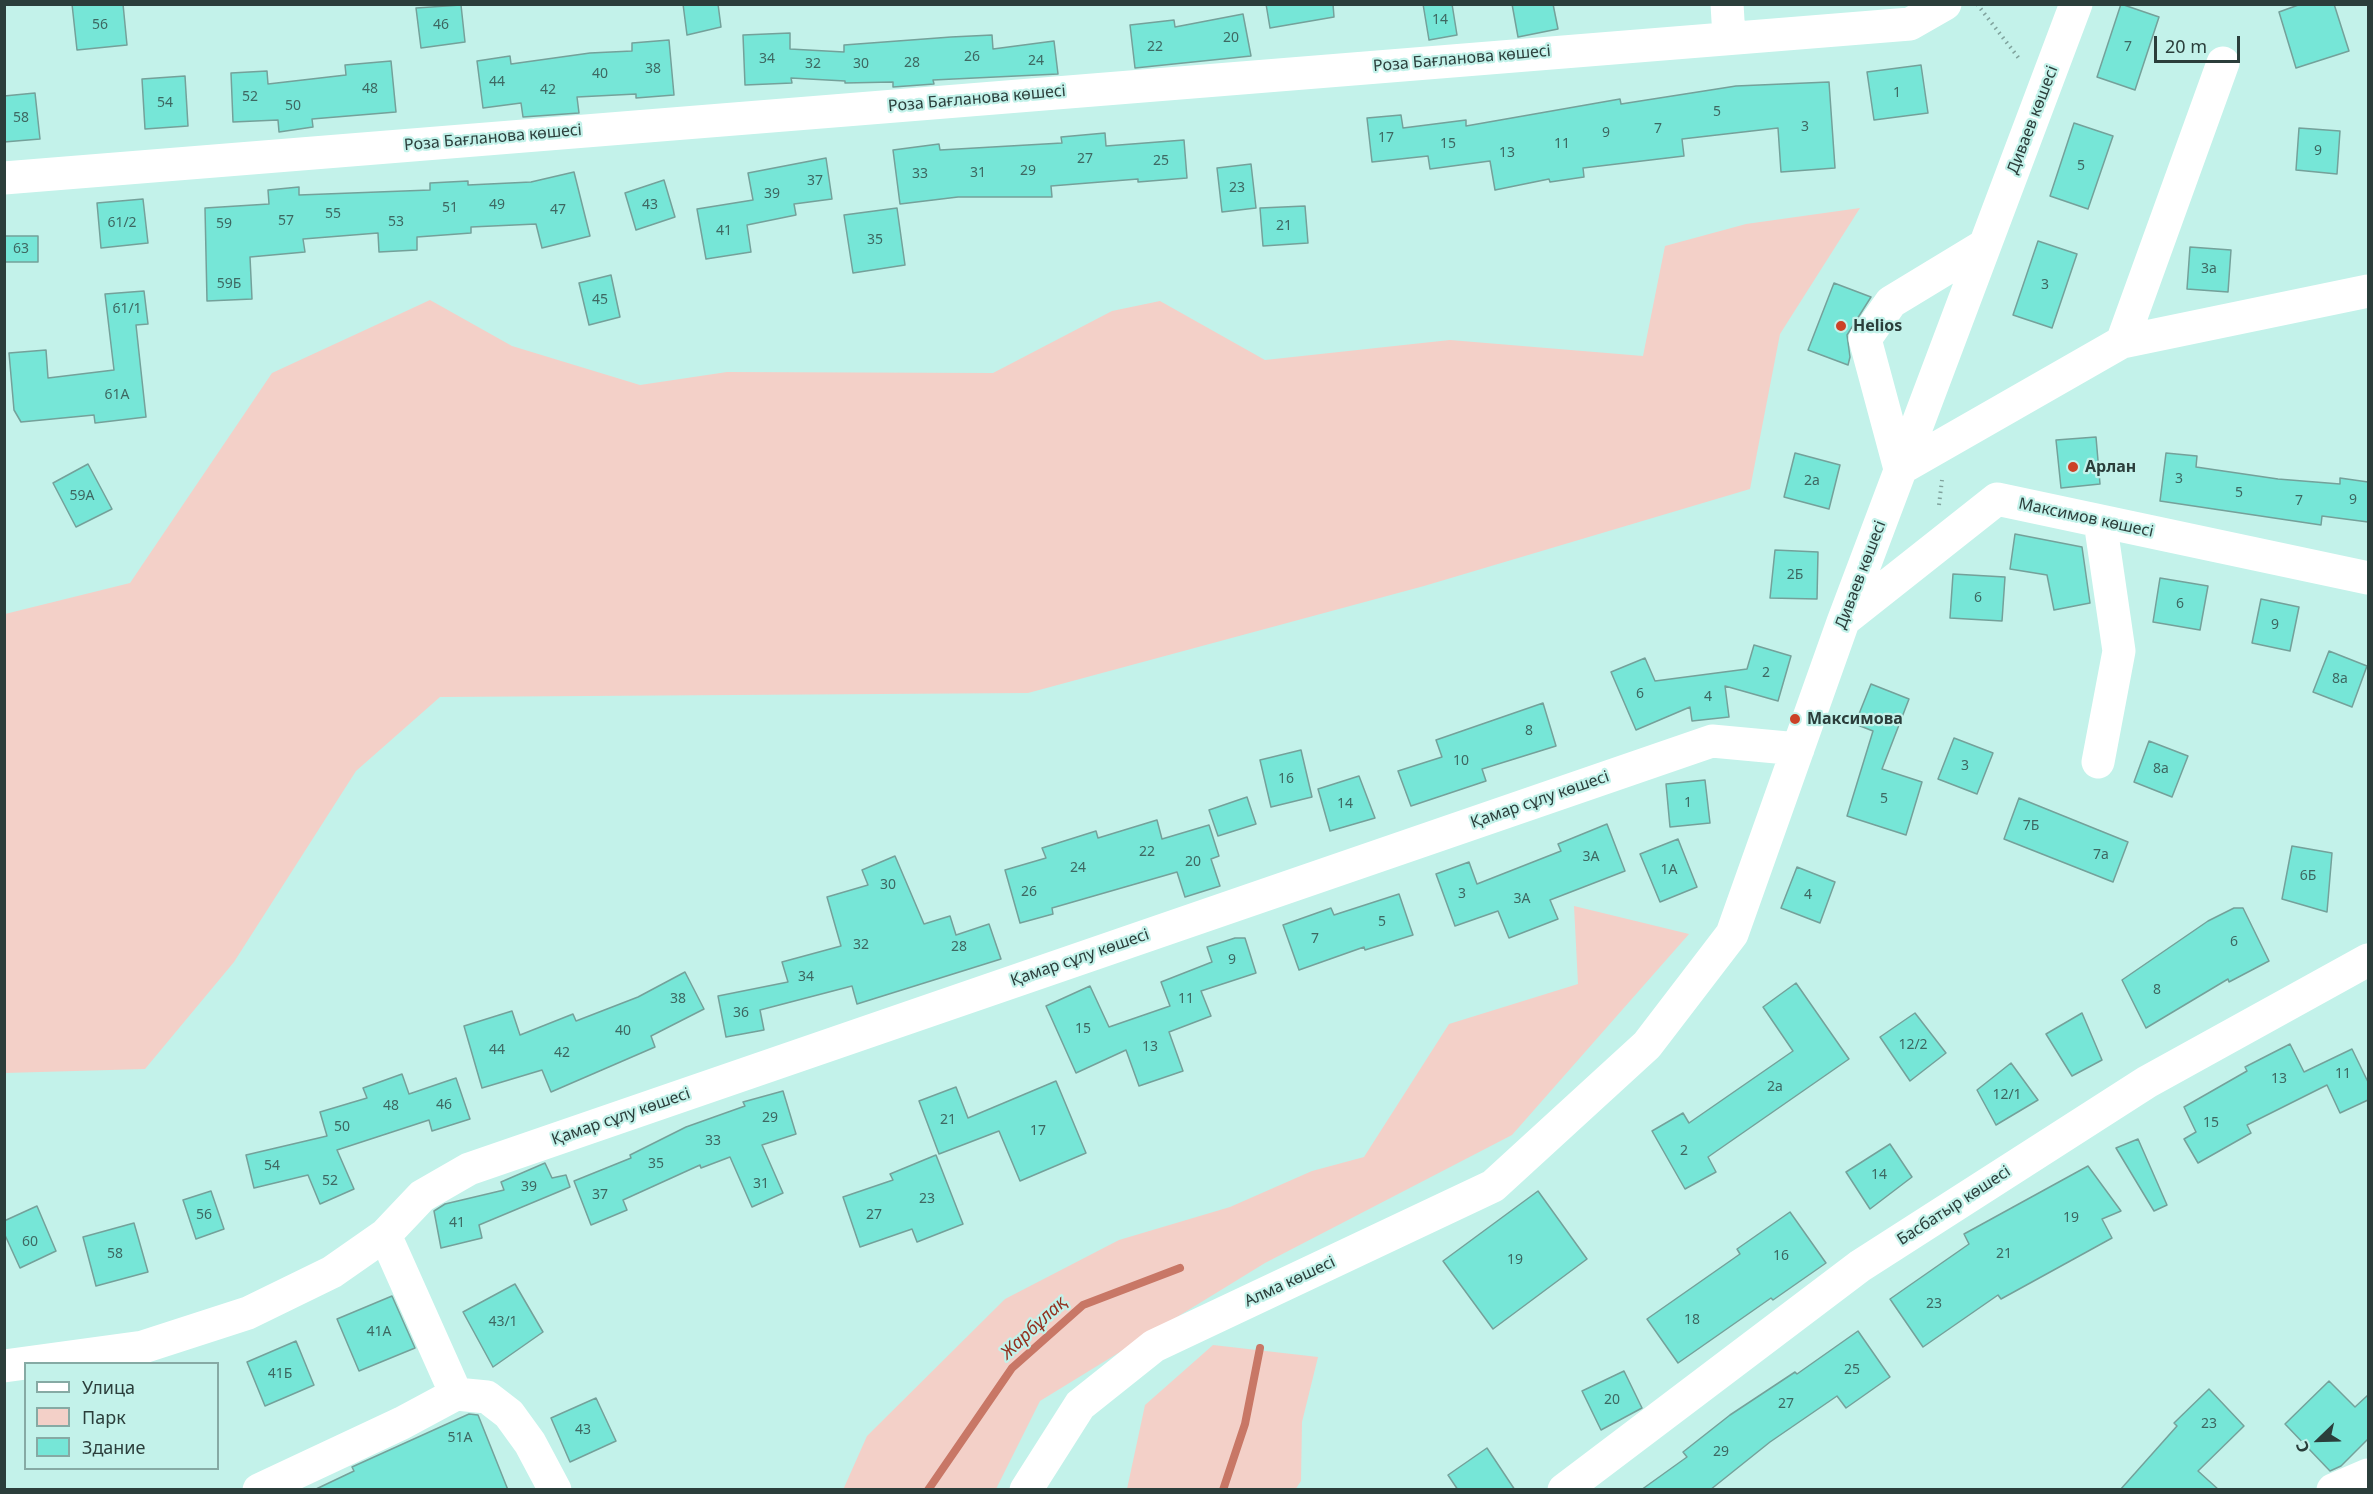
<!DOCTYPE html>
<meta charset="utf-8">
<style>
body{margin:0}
#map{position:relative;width:2373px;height:1494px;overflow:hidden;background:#c3f2ea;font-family:"Noto Sans",sans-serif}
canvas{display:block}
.frame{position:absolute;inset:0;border:6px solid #2b3e3b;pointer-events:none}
.legend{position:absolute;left:24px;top:1362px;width:195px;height:108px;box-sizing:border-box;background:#c3f2ea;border:2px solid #86aaa4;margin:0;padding:8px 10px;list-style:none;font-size:18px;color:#2b3e3b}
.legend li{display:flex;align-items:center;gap:12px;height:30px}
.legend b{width:30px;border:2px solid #86aaa4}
.north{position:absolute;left:2289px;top:1410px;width:60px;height:60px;-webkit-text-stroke:4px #c3f2ea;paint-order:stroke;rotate:247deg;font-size:16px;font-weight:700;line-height:24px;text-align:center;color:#2b3e3b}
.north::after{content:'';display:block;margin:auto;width:21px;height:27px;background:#2b3e3b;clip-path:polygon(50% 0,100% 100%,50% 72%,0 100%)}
.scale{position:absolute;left:2154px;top:36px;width:86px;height:27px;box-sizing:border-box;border:3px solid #2b3e3b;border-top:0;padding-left:8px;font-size:18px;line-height:21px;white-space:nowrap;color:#2b3e3b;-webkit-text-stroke:4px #c3f2ea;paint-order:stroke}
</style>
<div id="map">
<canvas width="2373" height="1494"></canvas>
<div class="frame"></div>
<ul class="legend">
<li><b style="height:8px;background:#fff"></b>Улица</li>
<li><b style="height:16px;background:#f3d0c8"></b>Парк</li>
<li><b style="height:16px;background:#76e6d7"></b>Здание</li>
</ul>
<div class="north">С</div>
<div class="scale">20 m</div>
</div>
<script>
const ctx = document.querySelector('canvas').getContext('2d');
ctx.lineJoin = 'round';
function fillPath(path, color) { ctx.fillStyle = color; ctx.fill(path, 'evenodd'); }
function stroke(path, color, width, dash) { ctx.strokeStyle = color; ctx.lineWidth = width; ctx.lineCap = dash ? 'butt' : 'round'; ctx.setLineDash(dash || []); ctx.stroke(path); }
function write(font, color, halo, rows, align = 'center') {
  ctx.font = font + ' "Noto Sans",sans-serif'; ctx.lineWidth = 4.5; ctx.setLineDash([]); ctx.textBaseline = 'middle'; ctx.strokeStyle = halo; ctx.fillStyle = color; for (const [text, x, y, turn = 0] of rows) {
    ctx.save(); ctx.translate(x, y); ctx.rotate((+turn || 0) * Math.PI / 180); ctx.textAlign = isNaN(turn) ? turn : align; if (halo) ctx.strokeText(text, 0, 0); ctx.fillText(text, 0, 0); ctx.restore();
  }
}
fillPath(new Path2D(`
 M1860,208L1780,334L1750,489L1424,586L1028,693L440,697L356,771L234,962L145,1069L5,1073V614L130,583L272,373L430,300L512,346L640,385L727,372L993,373L1112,311L1160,301L1265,360L1450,340L1643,356L1665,246L1746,224Z
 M1574,906L1689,934L1512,1135L1265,1263L1040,1401L996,1489L843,1490L867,1436L1005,1299L1119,1240L1230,1207L1312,1171L1364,1157L1449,1024L1578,984Z
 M1213,1345L1318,1357L1302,1422L1301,1481L1295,1490L1127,1489L1145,1405Z`), '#f3d0c8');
stroke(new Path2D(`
 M928,1490L1012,1368L1083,1305L1180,1268
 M1223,1490L1245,1424L1260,1348`), '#c87766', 8);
const building = new Path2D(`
 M72,4H123L127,45L77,50Z
 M683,4H718L721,27L687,35Z
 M1266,4H1333L1334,17L1270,28Z
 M1423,4H1452L1457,35L1429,40Z
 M1512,4H1553L1558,29L1518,37Z
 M2121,4L2159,17L2135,90L2097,77Z
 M2301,4H2334L2349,51L2296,68L2279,12Z
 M461,5L465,42L421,48L416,8Z
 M1243,14L1251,56L1135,68L1130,25L1174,20L1175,27Z
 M790,33V49L844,52V45L951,37L992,35L993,49L1054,41L1058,74L933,80L934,84L893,87V82L845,83V81L791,78L792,83L745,85L743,35Z
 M669,40L674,95L636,98V94L577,97L579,113L523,117L521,103L483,108L477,61L510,56L511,64L590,53L632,51V43Z
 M391,61L396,112L312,119L313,127L279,132L278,120L233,122L231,73L267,71L268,84L346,75L345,65Z
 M1921,65L1928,113L1874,120L1867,72Z
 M185,76L188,126L145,129L142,79Z
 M1829,82L1835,168L1781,172L1778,128L1682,139L1684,156L1583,168L1584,177L1550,182L1549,179L1495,190L1490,161L1430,169L1428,156L1372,162L1367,118L1401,115L1403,128L1466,120V126L1620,99L1621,104L1736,86Z
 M35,93L40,139L4,142V96Z
 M2074,123L2113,136L2088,209L2050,196Z
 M2299,128L2340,131L2337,174L2296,170Z
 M1105,133L1106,146L1184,140L1187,178L1138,182V179L1051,186L1052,197H958L900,204L893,150L939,144L940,150L1062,143L1061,137Z
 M826,158L832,199L794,204L796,215L747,225L751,252L706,259L697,209L753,200L748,173Z
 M1251,164L1256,208L1222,212L1217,168Z
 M574,172L590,236L542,248L536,224L471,227V233L417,237V250L379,252L378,233L303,239L305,252L250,257L252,299L207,301L205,208L269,204L268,190L299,187V195L430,190V183L468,181V185L531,182Z
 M664,180L675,217L636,230L625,193Z
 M143,199L148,243L101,248L97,203Z
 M1305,206L1308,243L1263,246L1260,208Z
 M897,208L905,265L853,273L844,215Z
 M4,236H38V262H4Z
 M2038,241L2077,254L2052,328L2013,315Z
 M2190,247L2231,250L2228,292L2187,289Z
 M611,275L620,317L589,325L579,283Z
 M1834,283L1871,297L1847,335L1850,357L1848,365L1808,350Z
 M144,291L148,324L136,325L146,417L95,423L94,415L21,422L14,410L9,353L46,350L48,378L114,370L105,294Z
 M2096,437L2100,484L2061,488L2056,440Z
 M1795,453L1840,465L1829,509L1784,497Z
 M2166,453L2197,456L2196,467L2278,479L2340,484V478L2368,482V522L2322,516L2321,525L2160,501Z
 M88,464L112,509L76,527L53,483Z
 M2015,534L2082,547L2090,603L2054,610L2047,575L2010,569Z
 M1775,550L1818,552L1817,599L1770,598Z
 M1953,574L2005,577L2002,621L1950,618Z
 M2160,578L2208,586L2200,630L2153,622Z
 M2261,599L2299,607L2290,651L2252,643Z
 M1754,645L1791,656L1778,701L1725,686L1729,717L1692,721L1690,707L1636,730L1611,672L1645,658L1655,681L1747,669Z
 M2329,651L2367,666L2352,707L2313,692Z
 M1871,684L1909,699L1882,769L1922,782L1906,835L1847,816L1873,731L1855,724Z
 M1543,703L1556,746L1482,769L1486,781L1411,806L1398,771L1442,757L1436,740Z
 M1954,738L1993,753L1977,794L1938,779Z
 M2149,741L2188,756L2172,797L2134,782Z
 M1301,750L1312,797L1271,807L1260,760Z
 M1359,776L1375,818L1330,831L1318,789Z
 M1705,780L1710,823L1670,827L1666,784Z
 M1247,797L1256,824L1218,836L1209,810Z
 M2019,798L2128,842L2113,882L2004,839Z
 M1157,820L1162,839L1209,825L1219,856L1211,859L1220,886L1185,897L1177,872L1052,908L1053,914L1020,923L1005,870L1046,858L1042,848L1096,831L1098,838Z
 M1607,824L1625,871L1550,900L1558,919L1509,938L1498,911L1455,926L1436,874L1469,862L1477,884L1561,851L1558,844Z
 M1678,839L1697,887L1660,902L1640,854Z
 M2292,846L2332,853L2327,912L2282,899Z
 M895,856L924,924L950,916L956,935L989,924L1001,959L857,1004L852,986L760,1010L764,1030L726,1037L718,996L788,982L782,962L841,946L827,897L868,885L862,870Z
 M1797,867L1835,882L1820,923L1781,908Z
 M1399,894L1413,935L1365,950L1364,947L1299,970L1283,925L1331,908L1334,915Z
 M2234,908H2243L2269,961L2229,982L2228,979L2146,1028L2122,980L2208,921Z
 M1235,938H1245L1256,973L1201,991L1211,1016L1169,1032L1183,1071L1139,1086L1126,1050L1076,1073L1046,1006L1090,986L1109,1027L1170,1006L1161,982L1212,962L1207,947Z
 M685,972L704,1009L651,1036L655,1047L551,1092L542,1070L482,1088L464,1026L512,1011L520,1035L573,1014L576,1021L638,997Z
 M1796,983L1849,1059L1708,1157L1716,1172L1685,1189L1652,1131L1683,1113L1689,1123L1793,1051L1763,1007Z
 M1915,1013L1946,1053L1910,1081L1880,1037Z
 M2082,1013L2102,1060L2072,1076L2046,1034Z
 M2290,1044L2304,1072L2352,1049L2368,1082V1100L2340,1113L2327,1085L2247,1125L2251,1133L2198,1163L2184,1139L2196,1132L2184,1107L2247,1071L2245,1067Z
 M2011,1063L2038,1100L1996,1125L1977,1090Z
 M402,1074L409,1094L456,1078L470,1119L432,1131L429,1120L337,1150L354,1189L320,1204L308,1175L254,1188L246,1155L327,1136L320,1112L367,1098L363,1088Z
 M1056,1081L1086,1153L1020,1181L999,1131L939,1154L919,1101L956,1087L968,1118Z
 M783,1091L796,1134L762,1145L783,1193L752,1207L730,1157L701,1168L700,1165L623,1200L627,1210L591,1225L574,1181L631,1158L630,1155L686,1127L745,1106L743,1102Z
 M2138,1139L2167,1205L2154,1211L2116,1148Z
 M1890,1144L1912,1177L1870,1209L1846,1172Z
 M936,1155L963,1224L917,1242L912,1229L860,1247L843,1197L893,1180L890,1174Z
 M545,1163L552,1178L566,1175L570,1187L479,1225L482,1238L441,1248L434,1211L445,1204L504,1190L501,1182Z
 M2088,1166L2121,1211L2102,1219L2112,1238L2001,1299L1998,1295L1923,1347L1890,1299L1969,1244L1964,1234Z
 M211,1191L224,1229L196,1239L183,1200Z
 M1538,1191L1587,1259L1493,1329L1443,1261Z
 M37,1206L56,1251L20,1268L4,1233V1221Z
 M1790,1212L1826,1263L1773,1300L1771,1298L1678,1363L1647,1319L1740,1254L1737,1249Z
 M134,1223L148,1272L96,1286L83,1237Z
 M515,1284L543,1332L493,1367L463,1312Z
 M392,1296L415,1348L359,1371L337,1319Z
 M1858,1331L1890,1377L1846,1408L1837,1396L1770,1442L1710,1490H1641L1687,1457L1683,1452L1730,1415L1795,1372L1797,1374Z
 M296,1341L314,1385L265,1406L247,1362Z
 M1624,1371L1642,1408L1601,1430L1582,1391Z
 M2329,1381L2355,1407L2368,1395V1439L2341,1466L2330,1471L2285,1424Z
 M2209,1389L2244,1426L2198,1471L2219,1490H2120L2177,1426L2174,1423Z
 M596,1398L616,1441L570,1462L551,1418Z
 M469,1414L478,1415L508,1490H314L354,1471L352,1467Z
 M1487,1448L1515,1490H1458L1448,1475Z`);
fillPath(building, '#76e6d7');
stroke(building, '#74a19a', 1.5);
stroke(new Path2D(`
 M1977,4L2021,61
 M1939,505L1942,480`), '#80a39d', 4, [1.5, 4.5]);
stroke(new Path2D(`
 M1727,4L1729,37
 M4,178L1910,24L1945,4
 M1985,245L1891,302L1865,339L1900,469L2122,342L2368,291
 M2122,342L2223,63
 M1844,620L1997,499L2368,578
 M2098,762L2119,651L2100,521
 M4,1366L143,1347L248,1313L332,1272L385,1235
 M456,1394L385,1235L422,1196L469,1169L1712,741L1798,749
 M259,1490L402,1423L456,1394L487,1397L509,1414L530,1443L555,1490
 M1026,1490L1080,1405L1154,1346L1493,1186L1647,1045L1732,934L1843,622L2076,4
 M1564,1490L1860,1266L2147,1082L2368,960
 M2333,1490L2368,1475`), '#fff', 33);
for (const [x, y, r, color] of [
 [1841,326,6,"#cc4127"],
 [2073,467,6,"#cc4127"],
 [1795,719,6,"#cc4127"]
]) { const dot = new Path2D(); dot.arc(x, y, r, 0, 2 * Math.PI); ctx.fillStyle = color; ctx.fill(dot); stroke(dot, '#c3f2ea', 2); }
write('14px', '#3e6862', null, [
 ["14",1440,20],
 ["56",100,25],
 ["46",441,25],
 ["20",1231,38],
 ["22",1155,47],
 ["7",2128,47],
 ["26",972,57],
 ["34",767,59],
 ["24",1036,61],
 ["28",912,63],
 ["32",813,64],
 ["30",861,64],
 ["38",653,69],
 ["40",600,74],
 ["44",497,82],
 ["48",370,89],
 ["42",548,90],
 ["1",1897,93],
 ["52",250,97],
 ["54",165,103],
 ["50",293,106],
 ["5",1717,112],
 ["58",21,118],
 ["3",1805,127],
 ["7",1658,129],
 ["9",1606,133],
 ["17",1386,138],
 ["15",1448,144],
 ["11",1562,144],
 ["9",2318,151],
 ["13",1507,153],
 ["27",1085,159],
 ["25",1161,161],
 ["5",2081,166],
 ["29",1028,171],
 ["31",978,173],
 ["33",920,174],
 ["37",815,181],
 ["23",1237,188],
 ["39",772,194],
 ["49",497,205],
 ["43",650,205],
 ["51",450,208],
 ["47",558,210],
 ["55",333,214],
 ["57",286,221],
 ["53",396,222],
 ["61/2",122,223],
 ["59",224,224],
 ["21",1284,226],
 ["41",724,231],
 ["35",875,240],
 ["63",21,249],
 ["3а",2209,269],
 ["59Б",229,284],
 ["3",2045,285],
 ["45",600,300],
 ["61/1",127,309],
 ["61А",117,395],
 ["3",2179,479],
 ["2а",1812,481],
 ["5",2239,493],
 ["59А",82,496],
 ["9",2353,500],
 ["7",2299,501],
 ["2Б",1795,575],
 ["6",1978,598],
 ["6",2180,604],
 ["9",2275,625],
 ["2",1766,673],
 ["8а",2340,679],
 ["6",1640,694],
 ["4",1708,697],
 ["8",1529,731],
 ["10",1461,761],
 ["3",1965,766],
 ["8а",2161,769],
 ["16",1286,779],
 ["5",1884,799],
 ["1",1688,803],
 ["14",1345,804],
 ["7Б",2031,826],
 ["22",1147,852],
 ["7а",2101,855],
 ["3А",1591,857],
 ["20",1193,862],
 ["24",1078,868],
 ["1А",1669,870],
 ["6Б",2308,876],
 ["30",888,885],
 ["26",1029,892],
 ["3",1462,894],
 ["4",1808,895],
 ["3А",1522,899],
 ["5",1382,922],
 ["7",1315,939],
 ["6",2234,942],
 ["32",861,945],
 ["28",959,947],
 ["9",1232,960],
 ["34",806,977],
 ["8",2157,990],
 ["38",678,999],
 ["11",1186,999],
 ["36",741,1013],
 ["15",1083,1029],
 ["40",623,1031],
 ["12/2",1913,1045],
 ["13",1150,1047],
 ["44",497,1050],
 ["42",562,1053],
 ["11",2343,1074],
 ["13",2279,1079],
 ["2а",1775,1087],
 ["12/1",2007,1095],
 ["46",444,1105],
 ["48",391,1106],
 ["29",770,1118],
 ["21",948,1120],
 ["15",2211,1123],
 ["50",342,1127],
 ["17",1038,1131],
 ["33",713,1141],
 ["2",1684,1151],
 ["35",656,1164],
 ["54",272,1166],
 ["14",1879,1175],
 ["52",330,1181],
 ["31",761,1184],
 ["39",529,1187],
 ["37",600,1195],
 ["23",927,1199],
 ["56",204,1215],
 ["27",874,1215],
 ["19",2071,1218],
 ["41",457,1223],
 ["60",30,1242],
 ["58",115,1254],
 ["21",2004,1254],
 ["16",1781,1256],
 ["19",1515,1260],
 ["23",1934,1304],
 ["18",1692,1320],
 ["43/1",503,1322],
 ["41А",379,1332],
 ["25",1852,1370],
 ["41Б",280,1374],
 ["20",1612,1400],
 ["27",1786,1404],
 ["23",2209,1424],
 ["43",583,1430],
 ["51А",460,1438],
 ["29",1721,1452]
]);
write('16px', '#2b3e3b', '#c3f2ea', [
 ["Роза Бағланова көшесі",1462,59,-5],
 ["Роза Бағланова көшесі",977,99,-5],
 ["Диваев көшесі",2033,120,-69],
 ["Роза Бағланова көшесі",493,138,-5],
 ["Максимов көшесі",2086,518,12],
 ["Диваев көшесі",1861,575,-69],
 ["Қамар сұлу көшесі",1540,800,-19],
 ["Қамар сұлу көшесі",1080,958,-19],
 ["Қамар сұлу көшесі",621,1117,-19],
 ["Басбатыр көшесі",1954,1206,-33],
 ["Алма көшесі",1290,1282,-25]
]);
write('bold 16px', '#2b3e3b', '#c3f2ea', [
 ["Helios",1853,326],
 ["Арлан",2085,467],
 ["Максимова",1807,719]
], 'left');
write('italic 18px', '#93311f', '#c3f2ea', [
 ["Жарбұлақ",1034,1328,-43]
]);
</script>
